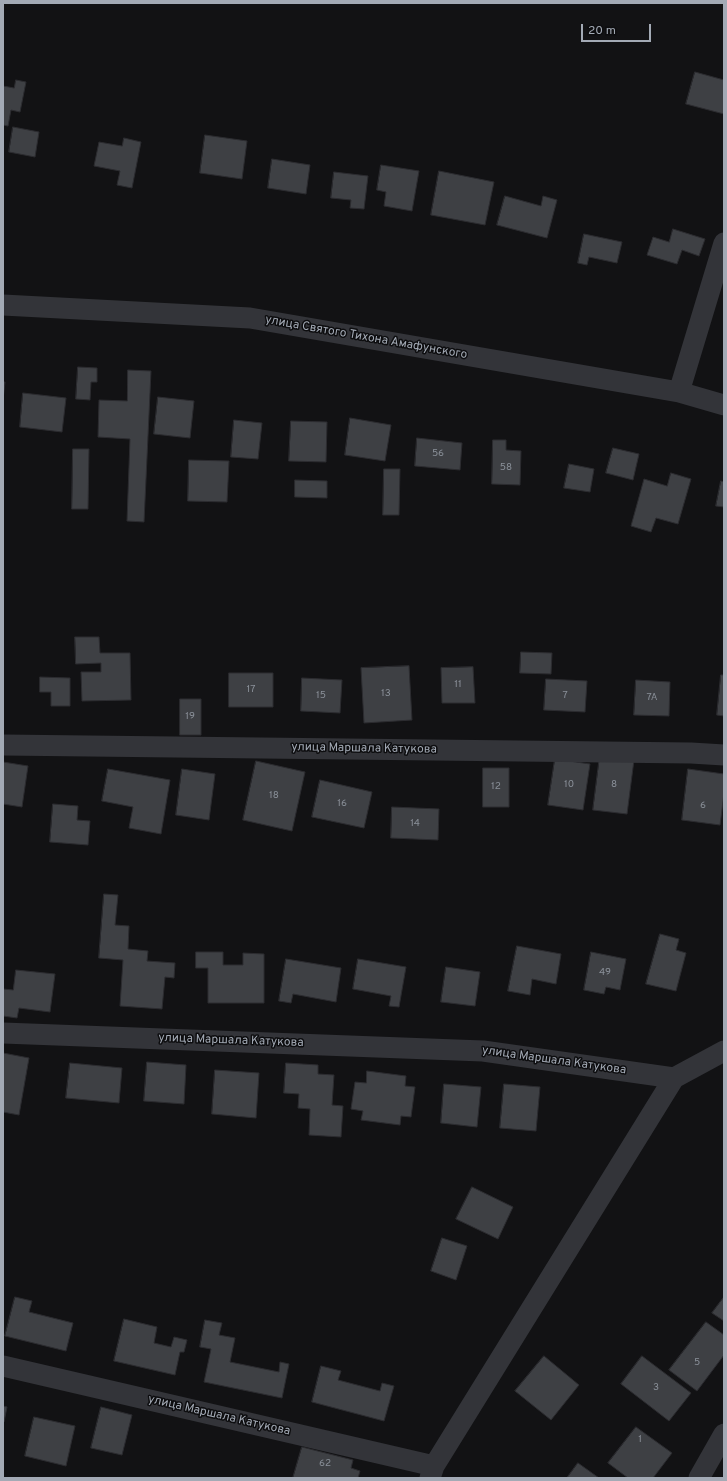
<!DOCTYPE html>
<meta charset="utf-8">
<style>
body{margin:0}
#map{position:relative;width:727px;height:1481px;overflow:hidden;background:#121214;font-family:Overpass,sans-serif}
canvas{display:block}
.frame{position:absolute;inset:0;border:4px solid #a3aab5;pointer-events:none}
.scale{position:absolute;left:581px;top:24px;width:70px;height:18px;box-sizing:border-box;border:2px solid #a3aab5;border-top:0;padding-left:5px;font-size:12px;line-height:14px;white-space:nowrap;color:#a3aab5;-webkit-text-stroke:3px #0d0d0f;paint-order:stroke}
</style>
<div id="map">
<canvas width="727" height="1481"></canvas>
<div class="frame"></div>
<div class="scale">20 m</div>
</div>
<script>
const ctx = document.querySelector('canvas').getContext('2d');
ctx.lineJoin = 'round';
function fillPath(path, color) { ctx.fillStyle = color; ctx.fill(path, 'evenodd'); }
function stroke(path, color, width, dash) { ctx.strokeStyle = color; ctx.lineWidth = width; ctx.lineCap = dash ? 'butt' : 'round'; ctx.setLineDash(dash || []); ctx.stroke(path); }
function write(font, color, halo, rows, align = 'center') {
  ctx.font = font + ' Overpass,sans-serif'; ctx.lineWidth = 3; ctx.setLineDash([]); ctx.textBaseline = 'middle'; ctx.strokeStyle = halo; ctx.fillStyle = color; for (const [text, x, y, turn = 0] of rows) {
    ctx.save(); ctx.translate(x, y); ctx.rotate((+turn || 0) * Math.PI / 180); ctx.textAlign = isNaN(turn) ? turn : align; if (halo) ctx.strokeText(text, 0, 0); ctx.fillText(text, 0, 0); ctx.restore();
  }
}
const building = new Path2D(`
 M695,72L724,80V114L686,104Z
 M16,80L26,82L20,112L11,110L8,126L3,125V86L14,88Z
 M13,127L39,132L35,157L9,152Z
 M205,135L247,141L242,179L200,173Z
 M124,138L141,142L132,188L117,185L120,171L94,166L99,142L122,146Z
 M272,159L310,165L306,194L268,188Z
 M381,165L419,171L412,211L384,206L386,192L377,190Z
 M439,171L494,182L485,225L431,215Z
 M334,172L368,176L364,209L350,208L351,200L331,198Z
 M505,196L541,206L543,196L557,200L547,238L497,225Z
 M673,229L705,239L699,256L682,250L677,264L647,255L653,237L669,242Z
 M584,234L622,242L617,263L589,257L587,265L578,263Z
 M78,367L97,368V382H91L90,400L76,399Z
 M128,370L151,371L144,522L127,521L130,439L98,437L99,400L127,401Z
 M3,382H5L3,400Z
 M23,393L66,398L62,432L20,427Z
 M158,397L194,401L190,438L154,434Z
 M350,418L391,425L385,461L345,455Z
 M234,420L262,423L258,459L231,457Z
 M291,421L327,422L326,462L289,461Z
 M417,438L462,443L460,470L415,466Z
 M493,440H506V450L521,451L520,485L492,484Z
 M613,448L639,454L633,480L606,473Z
 M73,449H89L88,509H72Z
 M189,460L229,461L227,502L188,501Z
 M569,464L594,469L590,492L564,488Z
 M384,469H400L399,515H383Z
 M671,473L691,479L678,524L656,518L651,532L631,526L644,479L667,486Z
 M295,480L327,481V498L295,497Z
 M721,481L724,482V507L716,506Z
 M75,637H99L100,653H130L131,700L82,701L81,672H101V663L76,664Z
 M521,652L552,653L551,674L520,673Z
 M409,666L412,720L364,723L361,668Z
 M473,667L475,703H442L441,668Z
 M229,673H273V707H229Z
 M721,675H724V716L717,715Z
 M40,677L70,678V706H51V692H40Z
 M302,678L342,680L340,713L301,711Z
 M546,679L587,681L585,712L544,710Z
 M636,680L670,682L669,716L634,715Z
 M180,699H201V735H180Z
 M600,755L634,760L627,814L593,810Z
 M555,759L590,764L583,810L548,805Z
 M256,761L305,772L292,831L243,820Z
 M3,762L28,766L22,807L3,804Z
 M483,768H509V807H483Z
 M108,769L170,780L161,834L129,828L133,807L102,801Z
 M182,769L215,774L209,820L176,815Z
 M688,769L724,774V793L720,825L682,820Z
 M320,780L372,792L364,828L312,817Z
 M53,804L78,806L77,820L90,821L88,845L50,842Z
 M392,807L439,809L438,840L391,838Z
 M104,894L118,895L115,925L129,926L128,949L148,951L147,961L175,963L174,978L165,977L162,1009L120,1006L123,960L99,958Z
 M660,934L679,939L676,950L686,953L676,991L646,984Z
 M517,946L561,954L556,984L532,979L530,995L508,991Z
 M196,952H223V965H243V953L264,954V1003H208V968H196Z
 M591,952L626,959L620,990L606,987L604,994L584,990Z
 M286,959L341,968L336,1002L293,994L291,1003L279,1001Z
 M358,959L406,967L399,1007L389,1006L391,996L353,989Z
 M446,967L480,972L475,1006L441,1002Z
 M16,970L55,974L50,1012L19,1008L17,1018L3,1016V989L13,990Z
 M3,1053L29,1058L19,1115L3,1112Z
 M147,1062L186,1065L184,1104L144,1101Z
 M70,1063L122,1068L119,1103L66,1098Z
 M286,1063L318,1065V1074L334,1075L332,1105L343,1106L341,1137L309,1135L310,1109L298,1108L299,1094L284,1093Z
 M215,1070L259,1073L256,1118L212,1114Z
 M367,1071L406,1076L405,1086L415,1087L411,1117L401,1116L400,1125L361,1120L363,1111L351,1109L355,1082L366,1083Z
 M444,1084L481,1087L477,1127L441,1123Z
 M504,1084L540,1087L536,1131L500,1128Z
 M472,1187L513,1207L498,1239L456,1219Z
 M442,1238L467,1246L456,1280L431,1271Z
 M15,1297L32,1301L29,1312L73,1323L66,1351L5,1336Z
 M724,1297V1321L712,1313Z
 M124,1319L157,1327L154,1343L171,1347L174,1337L187,1340L184,1352H180L175,1375L114,1361Z
 M205,1320L222,1323L219,1335L235,1338L230,1362L279,1372L280,1362L289,1364L282,1398L204,1382L211,1349L200,1347Z
 M706,1322L724,1335V1355L697,1391L669,1370Z
 M544,1356L579,1385L551,1420L515,1391Z
 M642,1356L691,1393L669,1421L621,1384Z
 M321,1366L341,1371L338,1380L380,1391L382,1383L394,1386L384,1421L312,1402Z
 M3,1406L7,1407L4,1422L3,1421Z
 M101,1407L132,1415L122,1455L91,1448Z
 M34,1417L75,1426L66,1466L25,1456Z
 M636,1427L672,1453L653,1478H628L608,1463Z
 M302,1447L353,1460L351,1468L360,1471L358,1478H293Z
 M578,1463L599,1478H567Z`);
fillPath(building, '#3e4044');
stroke(building, '#2c2c30', 1);
stroke(new Path2D(`
 M3,305L250,318L679,392L724,405
 M679,392L724,243
 M3,745L691,753L724,755
 M3,1033L483,1051L674,1078
 M3,1366L434,1466
 M430,1478L434,1466L674,1078L724,1051
 M699,1478L724,1434`), '#333439', 21);
write('10px', '#8a9099', null, [
 ["56",438,454],
 ["58",506,468],
 ["11",458,685],
 ["17",251,690],
 ["13",386,694],
 ["15",321,696],
 ["7",565,696],
 ["7А",652,698],
 ["19",190,717],
 ["10",569,785],
 ["8",614,785],
 ["12",496,787],
 ["18",274,796],
 ["16",342,804],
 ["6",703,806],
 ["14",415,824],
 ["49",605,973],
 ["5",697,1363],
 ["3",656,1388],
 ["1",640,1440],
 ["62",325,1464]
]);
write('12px', '#a3aab5', '#0d0d0f', [
 ["улица Святого Тихона Амафунского",366,338,10],
 ["улица Маршала Катукова",364,749,1],
 ["улица Маршала Катукова",231,1041,2],
 ["улица Маршала Катукова",554,1061,8],
 ["улица Маршала Катукова",219,1416,13]
]);
</script>
